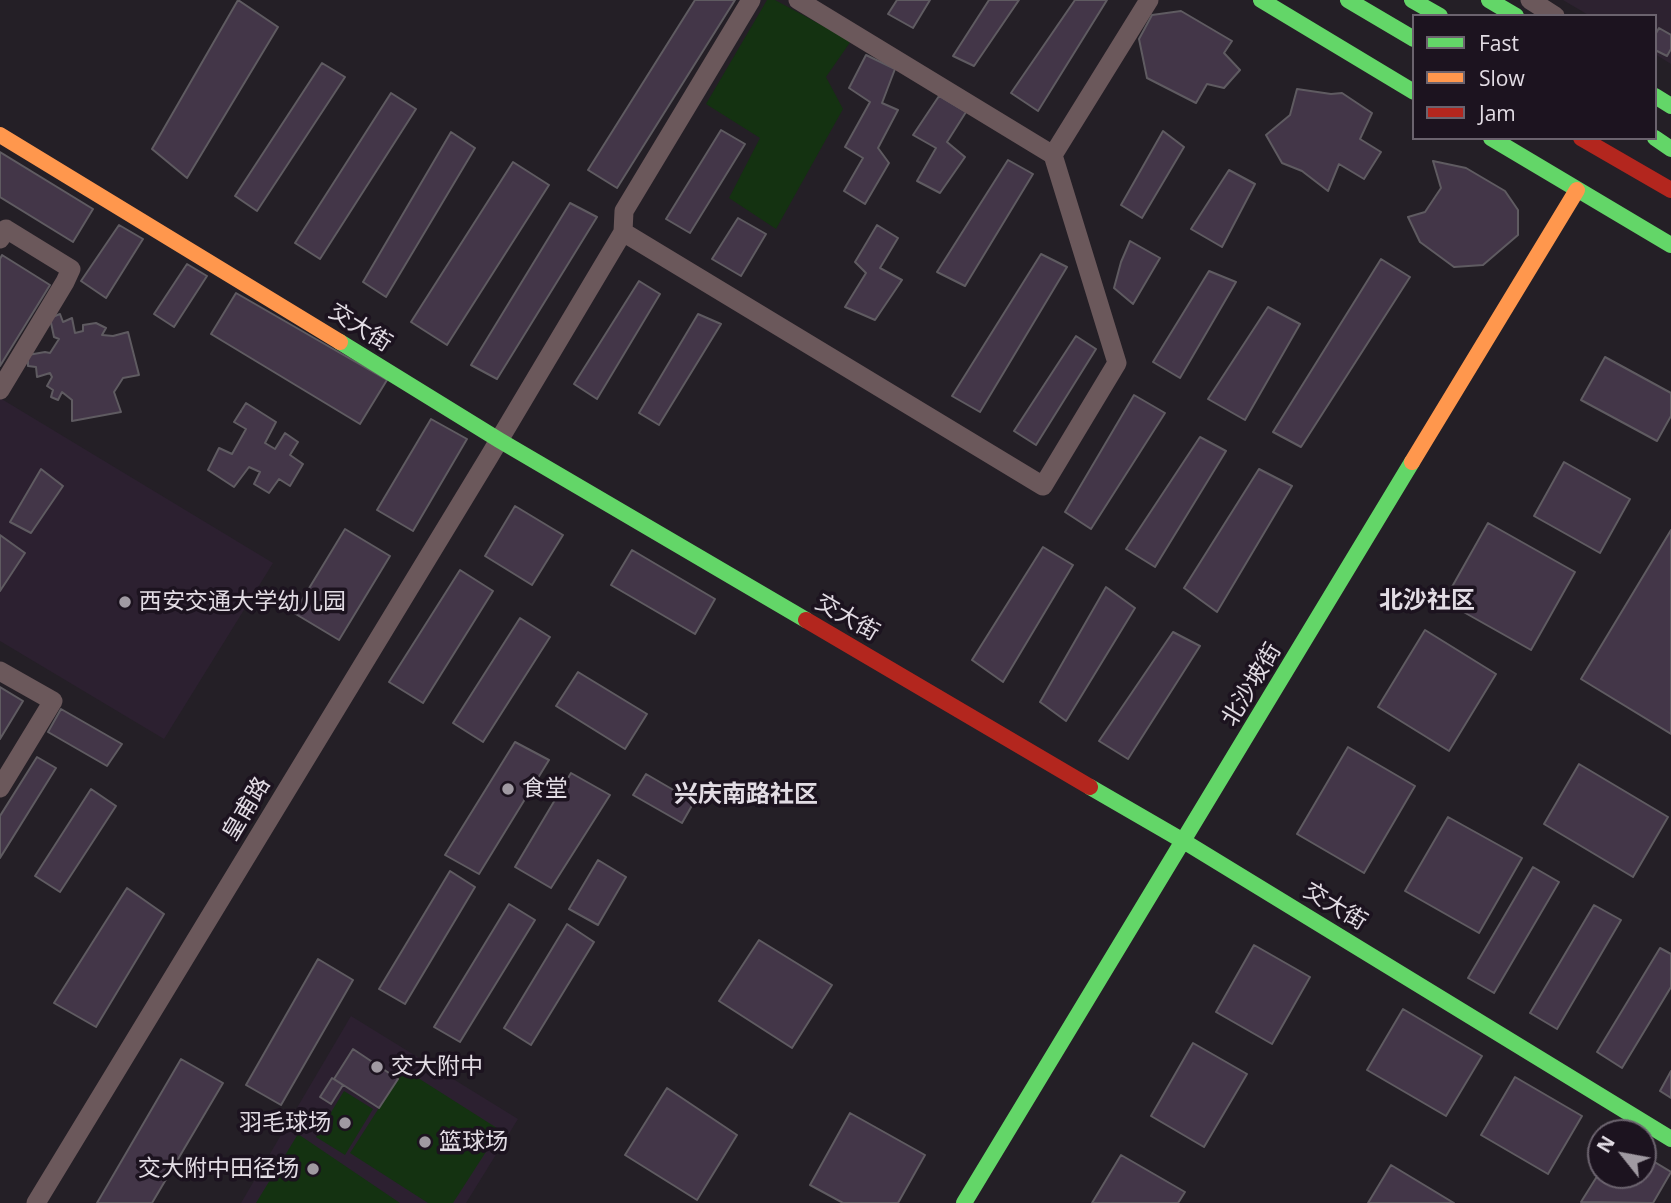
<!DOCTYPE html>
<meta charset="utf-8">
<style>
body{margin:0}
#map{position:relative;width:1671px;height:1203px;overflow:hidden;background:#241f26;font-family:"Open Sans",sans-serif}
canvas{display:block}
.legend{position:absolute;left:1412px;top:14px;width:245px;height:126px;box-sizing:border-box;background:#1c131f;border:2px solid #6b636e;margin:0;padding:9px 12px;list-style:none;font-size:21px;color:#e2dce4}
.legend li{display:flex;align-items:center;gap:14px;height:35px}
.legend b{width:35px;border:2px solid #6b636e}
.north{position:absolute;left:1587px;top:1119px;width:70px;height:70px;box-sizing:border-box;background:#1c131f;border:2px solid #6b636e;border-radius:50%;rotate:301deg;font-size:19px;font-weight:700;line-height:28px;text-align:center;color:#e2dce4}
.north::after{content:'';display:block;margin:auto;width:24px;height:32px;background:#a09aa2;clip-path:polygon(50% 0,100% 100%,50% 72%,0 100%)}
</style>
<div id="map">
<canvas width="1671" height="1203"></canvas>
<ul class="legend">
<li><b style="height:9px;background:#63d668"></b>Fast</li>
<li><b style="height:9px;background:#ff974d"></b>Slow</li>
<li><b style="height:9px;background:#b3261e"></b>Jam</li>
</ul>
<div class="north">N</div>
</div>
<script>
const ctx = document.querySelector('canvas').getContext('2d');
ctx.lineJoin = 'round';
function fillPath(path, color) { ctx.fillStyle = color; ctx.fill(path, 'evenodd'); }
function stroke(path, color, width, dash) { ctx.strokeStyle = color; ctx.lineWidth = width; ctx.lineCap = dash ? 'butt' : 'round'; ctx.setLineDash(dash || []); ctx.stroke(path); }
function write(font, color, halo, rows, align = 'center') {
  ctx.font = font + ' "Open Sans","Noto Sans SC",sans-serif'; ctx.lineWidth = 7; ctx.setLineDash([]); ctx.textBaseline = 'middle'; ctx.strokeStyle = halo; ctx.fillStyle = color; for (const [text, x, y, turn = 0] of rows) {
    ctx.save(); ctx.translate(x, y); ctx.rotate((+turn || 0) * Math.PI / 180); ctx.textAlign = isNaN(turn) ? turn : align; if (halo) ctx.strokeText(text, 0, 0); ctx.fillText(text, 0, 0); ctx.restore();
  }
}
fillPath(new Path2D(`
 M0,398L273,563L164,739L0,641Z
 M351,1016L518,1119L466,1203H241Z`), '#2c2030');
fillPath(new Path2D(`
 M1563,0H1671V64L1655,54V16H1590Z`), '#2d2230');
fillPath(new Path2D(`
 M767,0H775L851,41L826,77L843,109L776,229L729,198L760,138L706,104Z
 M404,1069L500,1130L453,1203H428L350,1153Z
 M344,1091L373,1109L345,1155L316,1137Z
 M298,1134L400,1203H256Z`), '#143211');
const building = new Path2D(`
 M238,0L278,27L187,178L152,149Z
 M695,0H735L617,188L588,170Z
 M897,0H930L913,28L888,14Z
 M989,0H1019L974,66L953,56Z
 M1075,0H1107L1038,111L1011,93Z
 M1181,11L1232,41L1224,53L1240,70L1224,88L1207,84L1196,103L1147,78L1139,39L1152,15Z
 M1659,28L1671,35V49L1667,56L1655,50V35Z
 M866,55L895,69L882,103L898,110L878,148L889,163L865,204L844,191L863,158L845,147L870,102L849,88Z
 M322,63L345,77L257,211L235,196Z
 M1297,89L1331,94L1342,93L1372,113L1360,139L1381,152L1364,179L1339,164L1328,191L1302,171L1282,163L1266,135L1290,115Z
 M391,93L416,109L320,259L295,243Z
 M939,96L966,112L947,142L965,157L940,193L917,181L936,148L913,135Z
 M721,130L745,144L690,233L666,219Z
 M1163,131L1184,147L1142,218L1121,205Z
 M451,132L475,148L386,297L363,282Z
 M0,152L93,209L73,242L0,197Z
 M1008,160L1033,174L965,286L937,272Z
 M1433,161L1466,168L1505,191L1518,210V235L1483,265L1454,267L1420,242L1408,217L1425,212L1441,188Z
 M513,162L549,185L447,345L411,322Z
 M1229,170L1255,184L1222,247L1191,229Z
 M570,203L597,217L497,379L471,365Z
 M738,218L766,234L741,276L712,259Z
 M119,225L143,239L106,298L81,281Z
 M877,225L898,238L880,268L902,280L875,320L845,307L866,273L855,262Z
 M1130,241L1160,258L1133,304L1114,288L1121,262Z
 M1041,254L1067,267L980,412L952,396Z
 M2,255L50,285L0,366V259Z
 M1381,259L1410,277L1301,447L1273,432Z
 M187,264L207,276L174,327L154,314Z
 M1209,271L1236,282L1180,378L1153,362Z
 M639,281L660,294L597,399L574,384Z
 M236,293L387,380L360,424L211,334Z
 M1268,307L1300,324L1245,420L1208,399Z
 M60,314L63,322L72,318L75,333L83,331V325L96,323L106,328L102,335L113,336L128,332L139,375L123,378L114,392L121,412L72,421V400L62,392L58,400L51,397L53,390L47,386L52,377L50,373L37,377L36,367L28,366V355L45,352L50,353L59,339L54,337L50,318Z
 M698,314L721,324L659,425L639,413Z
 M1076,336L1096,349L1036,445L1014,431Z
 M1605,357L1671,393V416L1657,441L1581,400Z
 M1134,395L1165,413L1091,529L1065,512Z
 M246,403L276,422L265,443L275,449L285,433L298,442L290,455L303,464L290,486L279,479L269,493L254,484L260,472L249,467L234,487L208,470L219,448L232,454L246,429L234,422Z
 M431,419L467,439L413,531L377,510Z
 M1200,437L1226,451L1155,567L1126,549Z
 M1564,462L1630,499L1600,553L1534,516Z
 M41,469L63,486L31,533L10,522Z
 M1259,469L1292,486L1217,612L1184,588Z
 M515,506L563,535L532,585L485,556Z
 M1488,523L1575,572L1531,650L1444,601Z
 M345,529L390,556L339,640L294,613Z
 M1671,530V734L1581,679Z
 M0,535L25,553L0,591Z
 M1043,547L1073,565L1003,682L972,660Z
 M632,550L715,599L695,634L611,585Z
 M460,570L493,591L423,703L389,682Z
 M1106,587L1135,608L1066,721L1040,702Z
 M520,618L550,637L483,742L453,723Z
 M1425,630L1496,674L1449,751L1378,707Z
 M1173,632L1200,646L1128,759L1099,741Z
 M578,672L647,714L625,749L556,706Z
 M0,687L23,701L0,739Z
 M61,709L122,744L107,766L48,732Z
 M515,742L549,760L479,874L445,855Z
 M1348,747L1415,786L1364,873L1297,834Z
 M37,757L56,768L0,858V816Z
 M1579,764L1668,817L1633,877L1544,824Z
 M571,773L610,795L551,888L515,867Z
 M646,774L694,802L682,823L633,795Z
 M91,789L116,806L60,892L35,876Z
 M1448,817L1522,858L1479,933L1405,891Z
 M598,860L626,877L598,925L569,909Z
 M1533,867L1559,882L1494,993L1468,978Z
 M450,871L475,887L405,1004L379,989Z
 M127,888L164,914L96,1027L54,1003Z
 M509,904L535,920L460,1042L434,1027Z
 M1594,905L1621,920L1557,1029L1530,1013Z
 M567,924L594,942L531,1045L504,1028Z
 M759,940L832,985L792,1048L719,1001Z
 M1254,945L1310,977L1272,1044L1216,1012Z
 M1660,948L1671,954V987L1622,1068L1597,1052Z
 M318,959L353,980L281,1105L246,1085Z
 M1403,1009L1482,1056L1446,1116L1367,1070Z
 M1193,1043L1247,1074L1204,1147L1151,1116Z
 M353,1049L398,1079L379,1108L334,1079Z
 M181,1059L223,1083L152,1203H97Z
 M1671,1071V1098L1660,1091Z
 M1515,1077L1582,1116L1548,1174L1481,1135Z
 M332,1078L343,1085L331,1104L320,1097Z
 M667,1088L737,1135L697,1200L625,1155Z
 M850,1113L925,1155L898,1203H843L810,1185Z
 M1121,1155L1185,1192L1178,1203H1092Z
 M1643,1155L1671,1172L1653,1203L1581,1202L1601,1170V1175H1643Z
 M1391,1165L1454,1203H1368Z`);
fillPath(building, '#433648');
stroke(building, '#5f5b61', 2);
stroke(new Path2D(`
 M798,0L1053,155L1149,0
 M1530,0L1555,16
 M623,232L1043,486L1117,363L1053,155
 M0,239L6,229L71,269L65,282L0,390
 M0,671L53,701L0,788
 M36,1203L489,457L623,232L624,211L751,0`), '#6b585b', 19);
stroke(new Path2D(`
 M1261,0L1414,92
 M1348,0L1414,39
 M1412,0L1440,16
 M1489,0L1516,16
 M1655,96L1671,106
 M1491,138L1671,245
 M1655,138L1671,149
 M340,342L499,440L806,620
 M1090,787L1185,842L1671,1139
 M964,1203L1412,462`), '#63d668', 16);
stroke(new Path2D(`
 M0,135L340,342
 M1412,462L1577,190`), '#ff974d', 16);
stroke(new Path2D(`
 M1581,138L1671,190
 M806,620L1090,787`), '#b3261e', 16);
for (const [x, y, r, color] of [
 [125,602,7,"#a09aa2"],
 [508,789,7,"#a09aa2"],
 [377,1067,7,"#a09aa2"],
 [345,1123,7,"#a09aa2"],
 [425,1142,7,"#a09aa2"],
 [313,1169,7,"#a09aa2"]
]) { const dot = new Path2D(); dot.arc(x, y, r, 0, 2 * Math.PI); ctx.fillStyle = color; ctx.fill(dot); stroke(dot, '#1c131f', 2.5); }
write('23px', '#e2dce4', '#1c131f', [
 ["交大街",360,328,32],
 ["交大街",847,618,30],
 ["北沙坡街",1252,685,-59],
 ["皇甫路",247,809,-59],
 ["交大街",1335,907,31]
]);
write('23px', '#e2dce4', '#1c131f', [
 ["西安交通大学幼儿园",139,602],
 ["食堂",522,789],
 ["交大附中",391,1067],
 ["羽毛球场",331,1123,"right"],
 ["篮球场",439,1142],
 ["交大附中田径场",299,1169,"right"]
], 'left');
write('bold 24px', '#e2dce4', '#1c131f', [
 ["北沙社区",1427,601],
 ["兴庆南路社区",746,795]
]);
</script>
